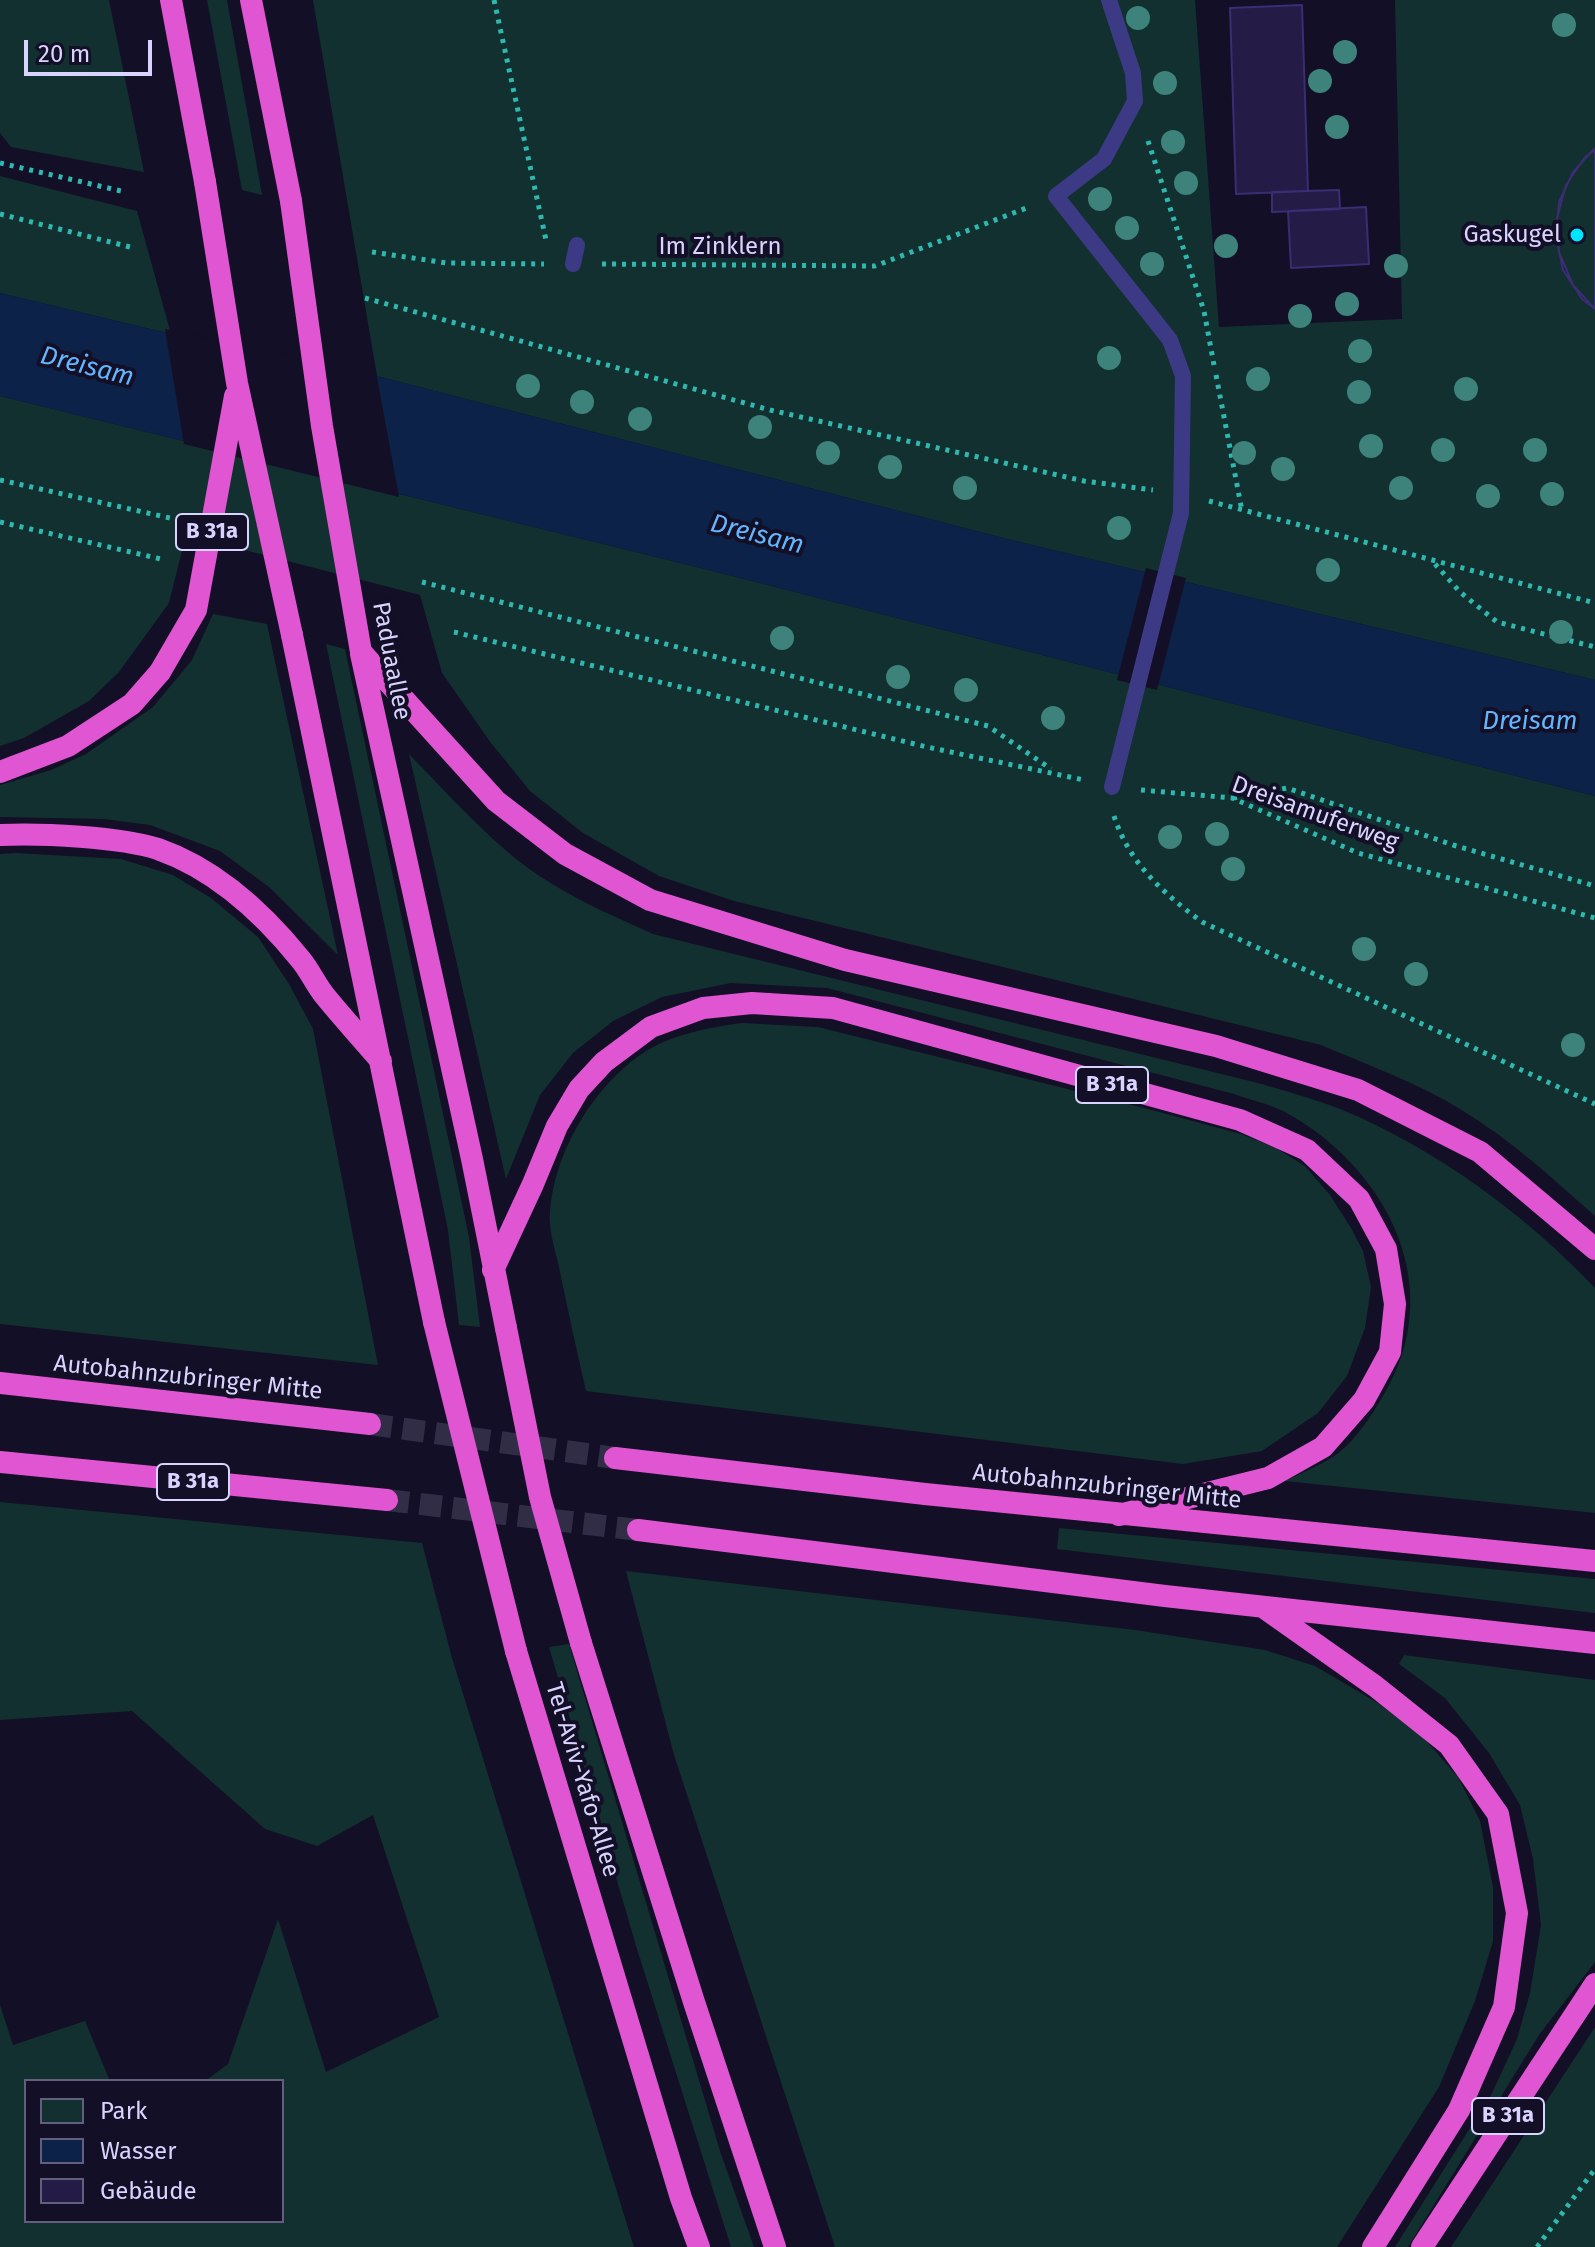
<!DOCTYPE html>
<meta charset="utf-8">
<style>
body{margin:0}
#map{position:relative;width:1595px;height:2247px;overflow:hidden;background:#130f26;font-family:"Fira Sans",sans-serif}
canvas{display:block}
.legend{position:absolute;left:24px;top:2079px;width:260px;height:144px;box-sizing:border-box;background:#130f26;border:2px solid #625e7d;margin:0;padding:10px 14px;list-style:none;font-size:24px;color:#d9d4ff}
.legend li{display:flex;align-items:center;gap:16px;height:40px}
.legend b{width:40px;border:2px solid #625e7d}
.scale{position:absolute;left:24px;top:40px;width:128px;height:36px;box-sizing:border-box;border:4px solid #d9d4ff;border-top:0;padding-left:10px;font-size:24px;line-height:28px;white-space:nowrap;color:#d9d4ff;-webkit-text-stroke:6px #130f26;paint-order:stroke}
</style>
<div id="map">
<canvas width="1595" height="2247"></canvas>
<ul class="legend">
<li><b style="height:22px;background:#12302f"></b>Park</li>
<li><b style="height:22px;background:#0c2248"></b>Wasser</li>
<li><b style="height:22px;background:#241b47"></b>Gebäude</li>
</ul>
<div class="scale">20 m</div>
</div>
<script>
const ctx = document.querySelector('canvas').getContext('2d');
ctx.lineJoin = 'round';
function fillPath(path, color) { ctx.fillStyle = color; ctx.fill(path, 'evenodd'); }
function stroke(path, color, width, dash) { ctx.strokeStyle = color; ctx.lineWidth = width; ctx.lineCap = dash ? 'butt' : 'round'; ctx.setLineDash(dash || []); ctx.stroke(path); }
function write(font, color, halo, rows, align = 'center') {
  ctx.font = font + ' "Fira Sans",sans-serif'; ctx.lineWidth = 8; ctx.setLineDash([]); ctx.textBaseline = 'middle'; ctx.strokeStyle = halo; ctx.fillStyle = color; for (const [text, x, y, turn = 0] of rows) {
    ctx.save(); ctx.translate(x, y); ctx.rotate((+turn || 0) * Math.PI / 180); ctx.textAlign = isNaN(turn) ? turn : align; if (halo) ctx.strokeText(text, 0, 0); ctx.fillText(text, 0, 0); ctx.restore();
  }
}
fillPath(new Path2D(`
 M0,0H109L144,172L11,147L0,133Z
 M207,0H227L262,195L242,190Z
 M313,0H1195L1219,327L1402,319L1395,0H1595V680L1007,539L377,376Z
 M0,176L137,211L171,334L0,293Z
 M0,396L701,568L1595,796V1216C1552,1178 1510,1139 1460,1109C1417,1083 1368,1065 1321,1045L734,901L659,876L583,833L530,791L491,743L442,673L420,595L186,535L169,603L119,672L89,701L24,738L0,746Z
 M213,614L267,624L338,955L269,887L220,851L150,825L104,819L0,817V785L51,770L86,754L153,707L192,660Z
 M326,644L345,649L469,1237L480,1327L459,1325L448,1230Z
 M409,754C450,796 499,852 549,882C582,903 618,918 653,934L1258,1083C1285,1091 1314,1099 1340,1109C1435,1148 1525,1214 1595,1288V1513L1285,1481C1301,1473 1319,1466 1334,1456C1356,1442 1378,1406 1390,1383C1445,1278 1382,1165 1285,1112C1270,1104 1250,1100 1234,1094L827,988L731,983L662,997L613,1021L573,1053L540,1095L506,1179Z
 M16,853L121,859L173,875L211,898L258,937L289,984L313,1029L378,1365L0,1324V854Z
 M742,1023L818,1027L1148,1109L1241,1134L1276,1148L1305,1166L1330,1195L1351,1228L1363,1251L1371,1287L1365,1328L1347,1376L1318,1413L1262,1451L1183,1464L586,1391C577,1351 568,1312 560,1272C557,1257 551,1239 550,1224C548,1157 599,1073 659,1044C685,1032 713,1027 742,1023Z
 M0,1502L422,1543L452,1658L634,2247H0V2005L13,2045L85,2021L110,2081H26V2221H282V2081H205L228,2064L278,1919L326,2072L439,2017L373,1815L317,1846L265,1829L132,1711L0,1720Z
 M1059,1528L1595,1579V1613L1057,1549Z
 M626,1571L1135,1630L1265,1650L1315,1666L1378,1703L1422,1736L1458,1777L1480,1821L1493,1887V1941L1475,2001L1439,2087L1337,2247H835L674,1755Z
 M569,1644L721,2154L754,2247H731L637,1949L549,1647Z
 M1404,1655L1595,1680V1962L1539,2035L1408,2247H1395L1492,2093L1517,2039L1530,1993L1541,1925L1533,1859L1520,1805L1489,1753L1445,1698L1399,1664Z
 M1595,2027V2247H1451Z`), '#12302f');
fillPath(new Path2D(`
 M0,293L171,334L377,376L1007,539L1595,680V796L701,568L0,396Z`), '#0c2248');
fillPath(new Path2D(`
 M165,329L376,372L399,497L184,444Z
 M1146,568L1186,578L1157,690L1117,680Z`), '#130f26');
const building = new Path2D(`
 M1302,5L1308,191L1236,194L1230,8Z
 M1595,148V309L1582,299L1563,270L1556,236L1559,202L1573,172Z
 M1595,150V309L1573,285L1559,252L1557,218L1566,185L1585,157Z
 M1339,190L1340,209L1272,212V192Z
 M1366,207L1369,264L1291,268L1288,211Z`);
fillPath(building, '#241b47');
stroke(building, '#3b2d73', 2);
stroke(new Path2D(`
 M370,1424L615,1458
 M387,1500L638,1530`), '#312d47', 22, [22, 11]);
stroke(new Path2D(`
 M494,0L546,240
 M1148,141L1204,311L1214,365
 M0,163L121,191
 M0,214L134,248
 M372,252L447,263L544,264
 M602,264L875,266L1029,207
 M365,298L770,410L1084,481L1153,490
 M1216,375L1242,511
 M0,480L170,518
 M1209,501L1595,603
 M0,522L161,559
 M1435,564L1460,592L1497,622L1595,647
 M422,582L988,726L1051,769
 M454,632L927,747L1084,780
 M1141,790L1232,798L1358,853L1595,918
 M1233,798L1287,788L1453,845L1595,886
 M1114,816C1129,863 1163,893 1202,922L1595,1104
 M1537,2247L1595,2169`), '#2fb8b0', 5, [4, 6]);
stroke(new Path2D(`
 M1109,0L1133,73L1135,101L1104,159L1056,196L1170,340L1183,376L1181,513L1112,787
 M573,264L577,245`), '#3d3a85', 16);
stroke(new Path2D(`
 M171,0L205,182
 M251,0L291,201
 M292,635L434,1322
 M361,652L496,801L565,854L650,900L845,960L1216,1046L1358,1090L1480,1152L1595,1249
 M361,654L472,1159L506,1328
 M0,772L68,746L132,704L160,672
 M0,835C40,833 121,837 158,849C215,869 264,914 301,960C310,971 316,985 325,996C343,1018 362,1039 381,1061
 M493,1270L533,1184L557,1126L579,1089L604,1062L651,1027L703,1008L752,1003L833,1008L1240,1120L1307,1150L1359,1199L1386,1249L1395,1304L1390,1352L1364,1400L1323,1447L1268,1478L1119,1515
 M0,1383L370,1424
 M615,1458L925,1494L1595,1561
 M0,1462L387,1500
 M638,1530L1165,1596L1595,1643
 M1263,1607L1375,1686L1449,1745L1498,1814L1517,1913L1504,2007L1459,2110L1373,2247
 M581,1643L694,2002L775,2247
 M516,1651L681,2198L699,2247
 M1422,2247L1595,1984`), '#e055d1', 22);
stroke(new Path2D(`
 M205,182L237,383L292,635
 M291,201L322,426L361,652
 M160,672L196,610L235,396
 M434,1322L516,1651
 M506,1328L540,1497L581,1643`), '#e055d1', 22);
ctx.fillStyle = '#3d827b';
for (const [x, y] of [
 [1138,18],
 [1564,25],
 [1345,52],
 [1320,81],
 [1165,83],
 [1337,127],
 [1173,142],
 [1186,183],
 [1100,199],
 [1127,228],
 [1226,246],
 [1152,264],
 [1396,266],
 [1347,304],
 [1300,316],
 [1360,351],
 [1109,358],
 [1258,379],
 [528,386],
 [1466,389],
 [1359,392],
 [582,402],
 [640,419],
 [760,427],
 [1371,446],
 [1443,450],
 [1535,450],
 [828,453],
 [1244,453],
 [890,467],
 [1283,469],
 [965,488],
 [1401,488],
 [1552,494],
 [1488,496],
 [1119,528],
 [1328,570],
 [1561,632],
 [782,638],
 [898,677],
 [966,690],
 [1053,718],
 [1217,834],
 [1170,837],
 [1233,869],
 [1364,949],
 [1416,974],
 [1573,1045]
]) { ctx.beginPath(); ctx.arc(x, y, 12, 0, 2 * Math.PI); ctx.fill(); }
for (const [x, y, r, color] of [
 [1577,235,8,"#00e5ff"]
]) { const dot = new Path2D(); dot.arc(x, y, r, 0, 2 * Math.PI); ctx.fillStyle = color; ctx.fill(dot); stroke(dot, '#130f26', 3); }
for (const [x, y, w] of [
 [212,532,72],
 [1112,1085,72],
 [193,1482,72],
 [1508,2116,72]
]) { const box = new Path2D(); box.roundRect(x - w / 2, y - 18, w, 36, 6); ctx.fillStyle = '#130f26'; ctx.fill(box); stroke(box, '#d9d4ff', 2); }
write('bold 22px', '#d9d4ff', null, [
 ["B 31a",212,532],
 ["B 31a",1112,1085],
 ["B 31a",193,1482],
 ["B 31a",1508,2116]
]);
write('24px', '#d9d4ff', '#130f26', [
 ["Gaskugel",1561,235]
], 'right');
write('24px', '#d9d4ff', '#130f26', [
 ["Im Zinklern",720,247],
 ["Paduaallee",391,661,79],
 ["Dreisamuferweg",1315,814,20],
 ["Autobahnzubringer Mitte",188,1378,6],
 ["Autobahnzubringer Mitte",1107,1487,6],
 ["Tel-Aviv-Yafo-Allee",582,1780,73]
]);
write('italic 26px', '#62b6ff', '#130f26', [
 ["Dreisam",87,367,14],
 ["Dreisam",757,535,14],
 ["Dreisam",1530,722]
]);
</script>
